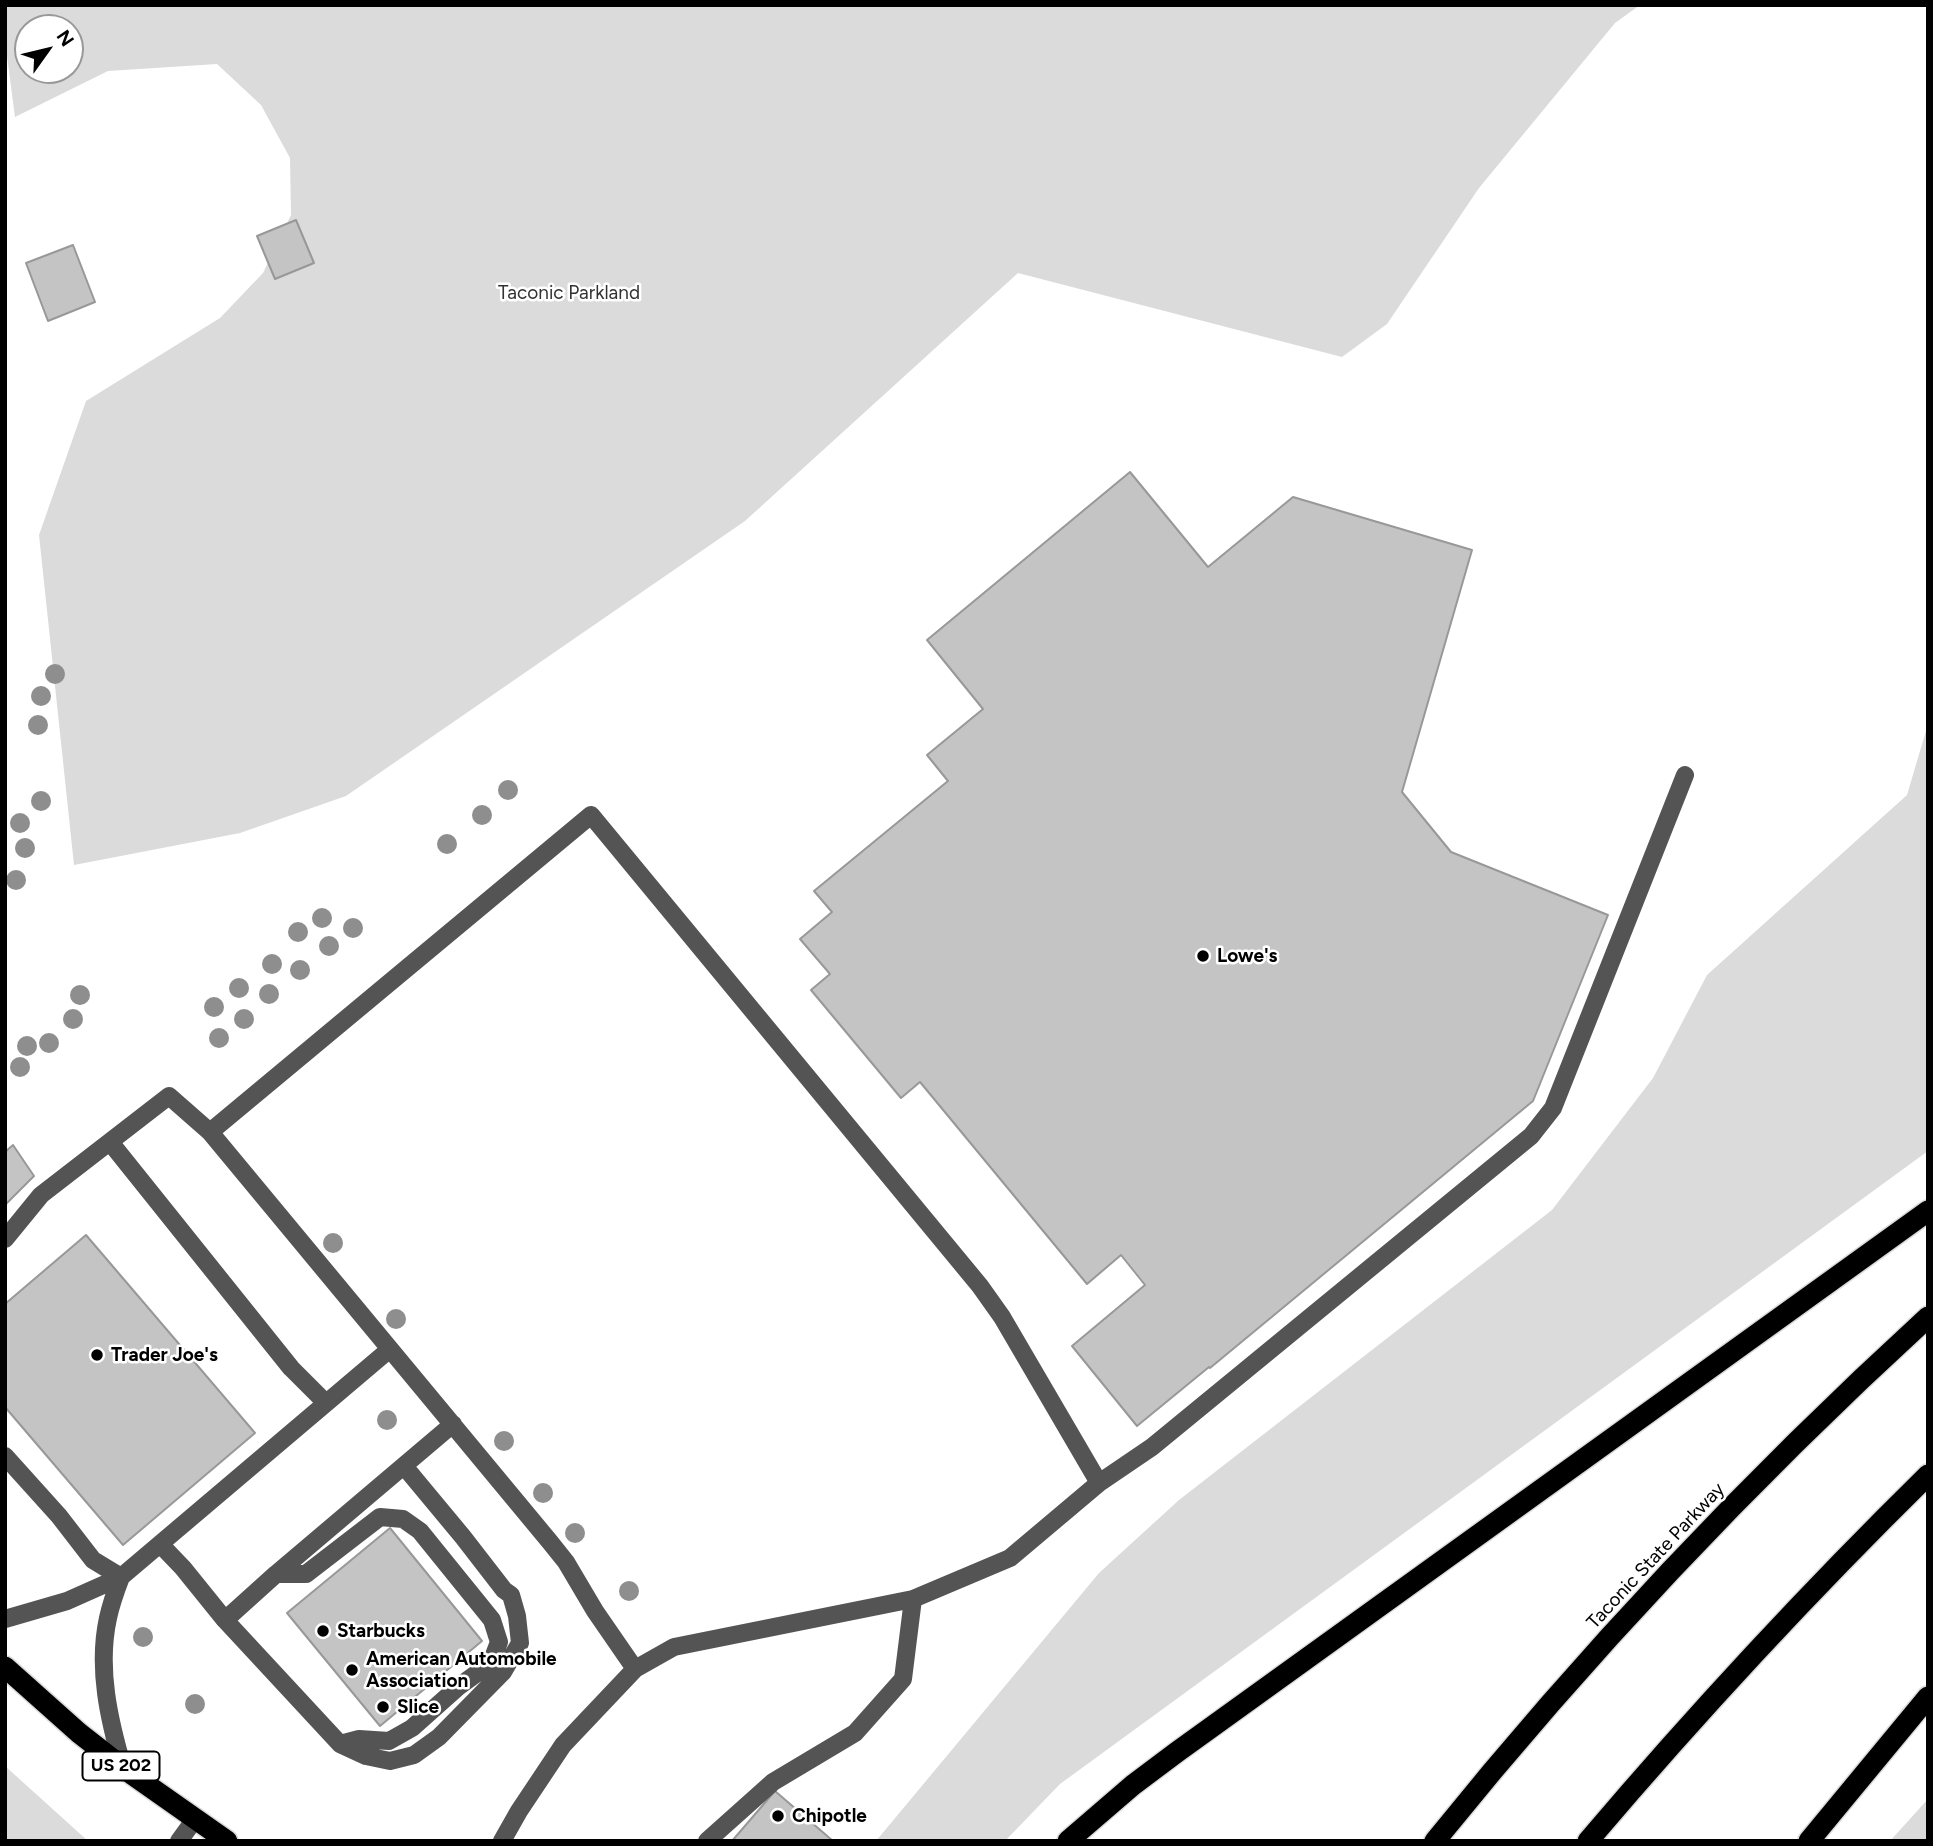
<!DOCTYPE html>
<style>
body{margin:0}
#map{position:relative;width:1933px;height:1846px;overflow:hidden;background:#fff;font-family:Figtree,sans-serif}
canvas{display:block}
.frame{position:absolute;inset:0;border:7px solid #000;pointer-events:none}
.north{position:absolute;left:14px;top:14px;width:70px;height:70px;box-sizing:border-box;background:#fff;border:2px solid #999;border-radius:50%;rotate:56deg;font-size:19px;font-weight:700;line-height:28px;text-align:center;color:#000}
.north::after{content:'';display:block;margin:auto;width:24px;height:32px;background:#000;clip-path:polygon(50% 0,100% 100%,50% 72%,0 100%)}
</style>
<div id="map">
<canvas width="1933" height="1846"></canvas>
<div class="frame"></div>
<div class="north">N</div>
</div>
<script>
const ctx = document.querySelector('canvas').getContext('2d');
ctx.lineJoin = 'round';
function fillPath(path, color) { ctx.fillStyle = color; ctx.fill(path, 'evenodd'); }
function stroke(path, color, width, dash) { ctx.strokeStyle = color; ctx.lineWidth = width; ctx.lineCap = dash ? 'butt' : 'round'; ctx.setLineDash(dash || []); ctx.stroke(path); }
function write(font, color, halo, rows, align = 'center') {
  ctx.font = font + ' Figtree,sans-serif'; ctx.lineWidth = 5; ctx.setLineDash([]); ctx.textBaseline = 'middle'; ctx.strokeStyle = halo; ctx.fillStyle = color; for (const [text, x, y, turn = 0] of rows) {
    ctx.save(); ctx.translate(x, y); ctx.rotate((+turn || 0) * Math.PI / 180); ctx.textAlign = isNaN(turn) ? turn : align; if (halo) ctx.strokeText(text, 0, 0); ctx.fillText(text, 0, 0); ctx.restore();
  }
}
fillPath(new Path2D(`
 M5,5H1640L1615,23L1479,188L1387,324L1342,357L1018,273L745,521L346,796L240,833L74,865L39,535L86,401L220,318L263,273L291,215L290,158L261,105L217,64L108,71L15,117L5,41ZM28,28H70V70H28Z
 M1928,724V1151L1060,1784L1005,1841H876L1099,1573L1179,1500L1552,1210L1653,1078L1707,975L1907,795Z
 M5,1766L88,1841H5Z
 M1928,1799V1841H1890Z`), '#dbdbdb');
const building = new Path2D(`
 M296,220L314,263L275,279L257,236Z
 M73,245L95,302L48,321L26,263Z
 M1130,472L1208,567L1293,497L1472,550L1402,792L1451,852L1608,915L1533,1101L1210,1368L1209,1367L1137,1426L1072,1346L1145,1285L1121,1255L1087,1284L920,1082L901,1098L811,990L830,974L800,939L832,912L814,891L948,781L927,755L983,709L927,640Z
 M13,1145L34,1176L5,1205V1152Z
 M86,1235L255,1433L123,1545L5,1407V1304Z
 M390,1528L482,1641L380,1726L287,1613Z
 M775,1791L833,1841H732Z`);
fillPath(building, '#c4c4c4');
stroke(building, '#989898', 2);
const highway = new Path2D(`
 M5,1667L79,1733L133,1775L227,1841
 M1068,1841L1133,1785L1177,1752L1928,1211
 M1435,1841C1585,1655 1752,1478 1928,1317
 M1588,1841C1696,1714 1809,1592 1928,1475
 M1809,1841L1928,1697`);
stroke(highway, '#dbdbdb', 24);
stroke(new Path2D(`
 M210,1132L591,815L980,1286L1002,1317L1099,1483
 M110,1142L291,1368L326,1403
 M5,1239L41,1195L169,1096L210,1132L550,1542L566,1562L595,1611L635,1669
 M5,1456L59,1516L93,1560L121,1577
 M404,1466L463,1537L504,1590L511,1595L517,1616L520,1643L503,1672L439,1737L414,1755L390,1761L366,1756L340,1744L225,1620L276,1574L453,1424
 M160,1544L183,1568L225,1620
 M276,1574H306L380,1517L403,1519L420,1531L492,1620L499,1642L491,1663L458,1687L412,1728L389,1741L359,1739L340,1744
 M121,1577C116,1590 111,1604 108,1618C97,1668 109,1720 123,1768
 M5,1619L67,1601L121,1577L390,1349
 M179,1841L195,1819
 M502,1841L519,1811L563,1745L635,1669L674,1647L913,1599L1010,1558L1099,1483L1152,1447L1531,1136L1553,1108L1685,775
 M707,1841L773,1782L855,1733L903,1679L913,1599`), '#545454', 18);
stroke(highway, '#000', 21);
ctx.fillStyle = '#8e8e8e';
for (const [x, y] of [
 [55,674],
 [41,696],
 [38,725],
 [508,790],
 [41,801],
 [482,815],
 [20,823],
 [447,844],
 [25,848],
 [16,880],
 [322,918],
 [353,928],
 [298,932],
 [329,946],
 [272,964],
 [300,970],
 [239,988],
 [269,994],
 [80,995],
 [214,1007],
 [73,1019],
 [244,1019],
 [219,1038],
 [49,1043],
 [27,1046],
 [20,1067],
 [333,1243],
 [396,1319],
 [387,1420],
 [504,1441],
 [543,1493],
 [575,1533],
 [629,1591],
 [143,1637],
 [195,1704]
]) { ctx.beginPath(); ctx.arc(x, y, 10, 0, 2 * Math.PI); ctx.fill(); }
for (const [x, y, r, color] of [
 [1203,956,7,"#000"],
 [97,1355,7,"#000"],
 [323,1631,7,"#000"],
 [352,1670,7,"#000"],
 [383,1707,7,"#000"],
 [778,1816,7,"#000"]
]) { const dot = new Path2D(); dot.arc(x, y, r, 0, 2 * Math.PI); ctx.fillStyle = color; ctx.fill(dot); stroke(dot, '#fff', 2.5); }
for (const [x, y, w] of [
 [121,1766,77]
]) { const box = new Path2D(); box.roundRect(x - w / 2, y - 14.5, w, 29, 5); ctx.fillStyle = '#fff'; ctx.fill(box); stroke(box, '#000', 2); }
write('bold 18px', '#000', null, [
 ["US 202",121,1766]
]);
write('19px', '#323232', '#fff', [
 ["Taconic Parkland",569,293]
]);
write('bold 19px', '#000', '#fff', [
 ["Lowe's",1217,956],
 ["Trader Joe's",111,1355],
 ["Starbucks",337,1631],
 ["American Automobile",366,1659],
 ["Association",366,1681],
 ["Slice",397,1707],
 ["Chipotle",792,1816]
], 'left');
write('19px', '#000', '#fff', [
 ["Taconic State Parkway",1656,1556,-47]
]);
</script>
